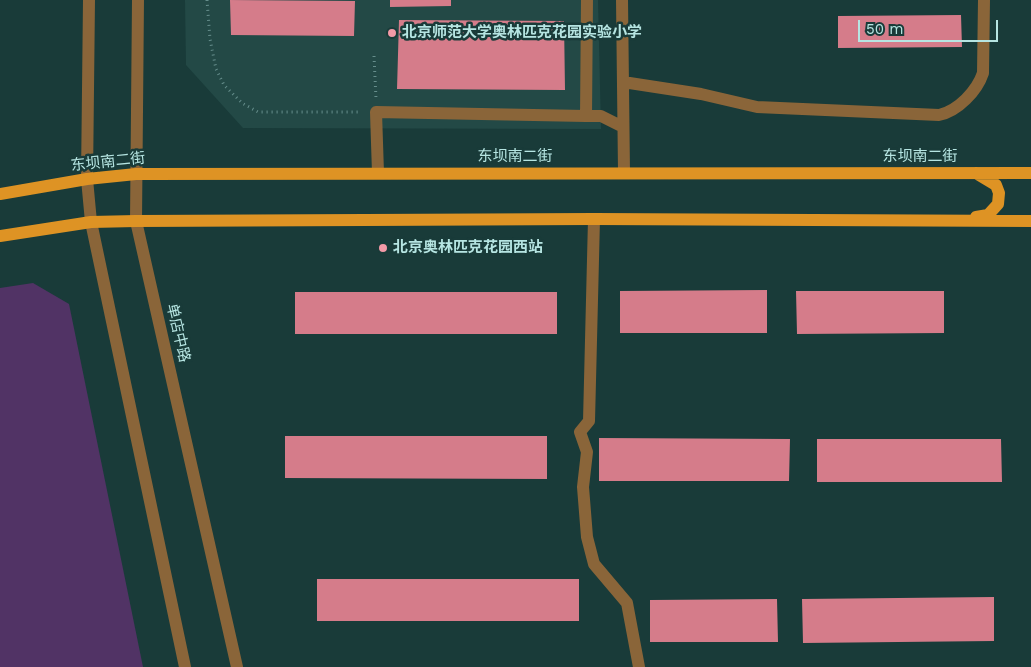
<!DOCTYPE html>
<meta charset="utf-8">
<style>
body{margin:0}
#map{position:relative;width:1031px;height:667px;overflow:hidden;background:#193b39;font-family:"Work Sans",sans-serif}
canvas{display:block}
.scale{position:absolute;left:858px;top:20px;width:140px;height:22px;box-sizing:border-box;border:2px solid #b6e5e2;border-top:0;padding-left:6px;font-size:15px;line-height:18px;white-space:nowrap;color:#b6e5e2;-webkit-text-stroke:4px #193b39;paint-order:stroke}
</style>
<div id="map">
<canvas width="1031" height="667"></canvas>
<div class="scale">50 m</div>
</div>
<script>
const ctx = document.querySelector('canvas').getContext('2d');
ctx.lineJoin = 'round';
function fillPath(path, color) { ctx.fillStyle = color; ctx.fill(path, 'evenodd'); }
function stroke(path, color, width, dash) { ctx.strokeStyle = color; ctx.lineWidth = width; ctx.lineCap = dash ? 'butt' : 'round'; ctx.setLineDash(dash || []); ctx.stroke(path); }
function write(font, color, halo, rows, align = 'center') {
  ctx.font = font + ' "Work Sans","Noto Sans SC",sans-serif'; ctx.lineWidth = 5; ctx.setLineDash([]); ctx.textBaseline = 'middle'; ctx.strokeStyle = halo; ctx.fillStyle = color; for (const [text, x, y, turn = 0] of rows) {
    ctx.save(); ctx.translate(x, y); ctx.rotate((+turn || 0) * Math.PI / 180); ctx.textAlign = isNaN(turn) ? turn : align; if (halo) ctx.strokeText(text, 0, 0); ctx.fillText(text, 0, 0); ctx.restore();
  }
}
fillPath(new Path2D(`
 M185,0H598L601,129L243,128L186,65Z`), '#234946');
fillPath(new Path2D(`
 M33,283L69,304L143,667H0V288Z`), '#513365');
fillPath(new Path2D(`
 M230,0L355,1L354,36L231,35Z
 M390,0H451V6L390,7Z
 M961,15L962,47L838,48V16Z
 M399,20L564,21L565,90L397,89Z
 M767,290V333H620V291Z
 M796,291H944V333L797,334Z
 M295,292H557V334H295Z
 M285,436H547V479L285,478Z
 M599,438L790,439L789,481H599Z
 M817,439H1001L1002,482H817Z
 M317,579H579V621H317Z
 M994,597V641L803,643L802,599Z
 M777,599L778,642H650V600Z`), '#d57c8a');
stroke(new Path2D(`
 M207,0L210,39L216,69L224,85L242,103L258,112H361
 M374,56L376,99`), '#668e8c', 3, [1, 4]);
stroke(new Path2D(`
 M89,0L87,179L91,222L185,667
 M138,0L136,221L237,667
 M622,0L624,172
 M623,82L701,94L757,107L939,115C958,111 977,91 983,73L984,0
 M586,116H601L623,127
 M378,173L376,112L586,116L587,0
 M594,219L589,421L580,432L587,452L583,487L587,537L594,564L627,603L639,667`), '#8a6539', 12);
stroke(new Path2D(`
 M976,173L996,185L999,193L998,204L988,215L976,217
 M0,194L87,179L136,174L1031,173
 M0,236L91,222L136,221L594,219L1031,221`), '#de9324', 12);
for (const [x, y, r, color] of [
 [392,33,5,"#f39aa7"],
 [383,248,5,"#f39aa7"]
]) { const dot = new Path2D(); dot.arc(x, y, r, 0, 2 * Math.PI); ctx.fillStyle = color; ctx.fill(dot); stroke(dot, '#193b39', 2); }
write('bold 15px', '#b6e5e2', '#193b39', [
 ["北京师范大学奥林匹克花园实验小学",402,33],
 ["北京奥林匹克花园西站",393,248]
], 'left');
write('15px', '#b6e5e2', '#193b39', [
 ["东坝南二街",515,157],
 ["东坝南二街",920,157],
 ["东坝南二街",108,162,-6],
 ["单店中路",178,333,77]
]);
</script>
